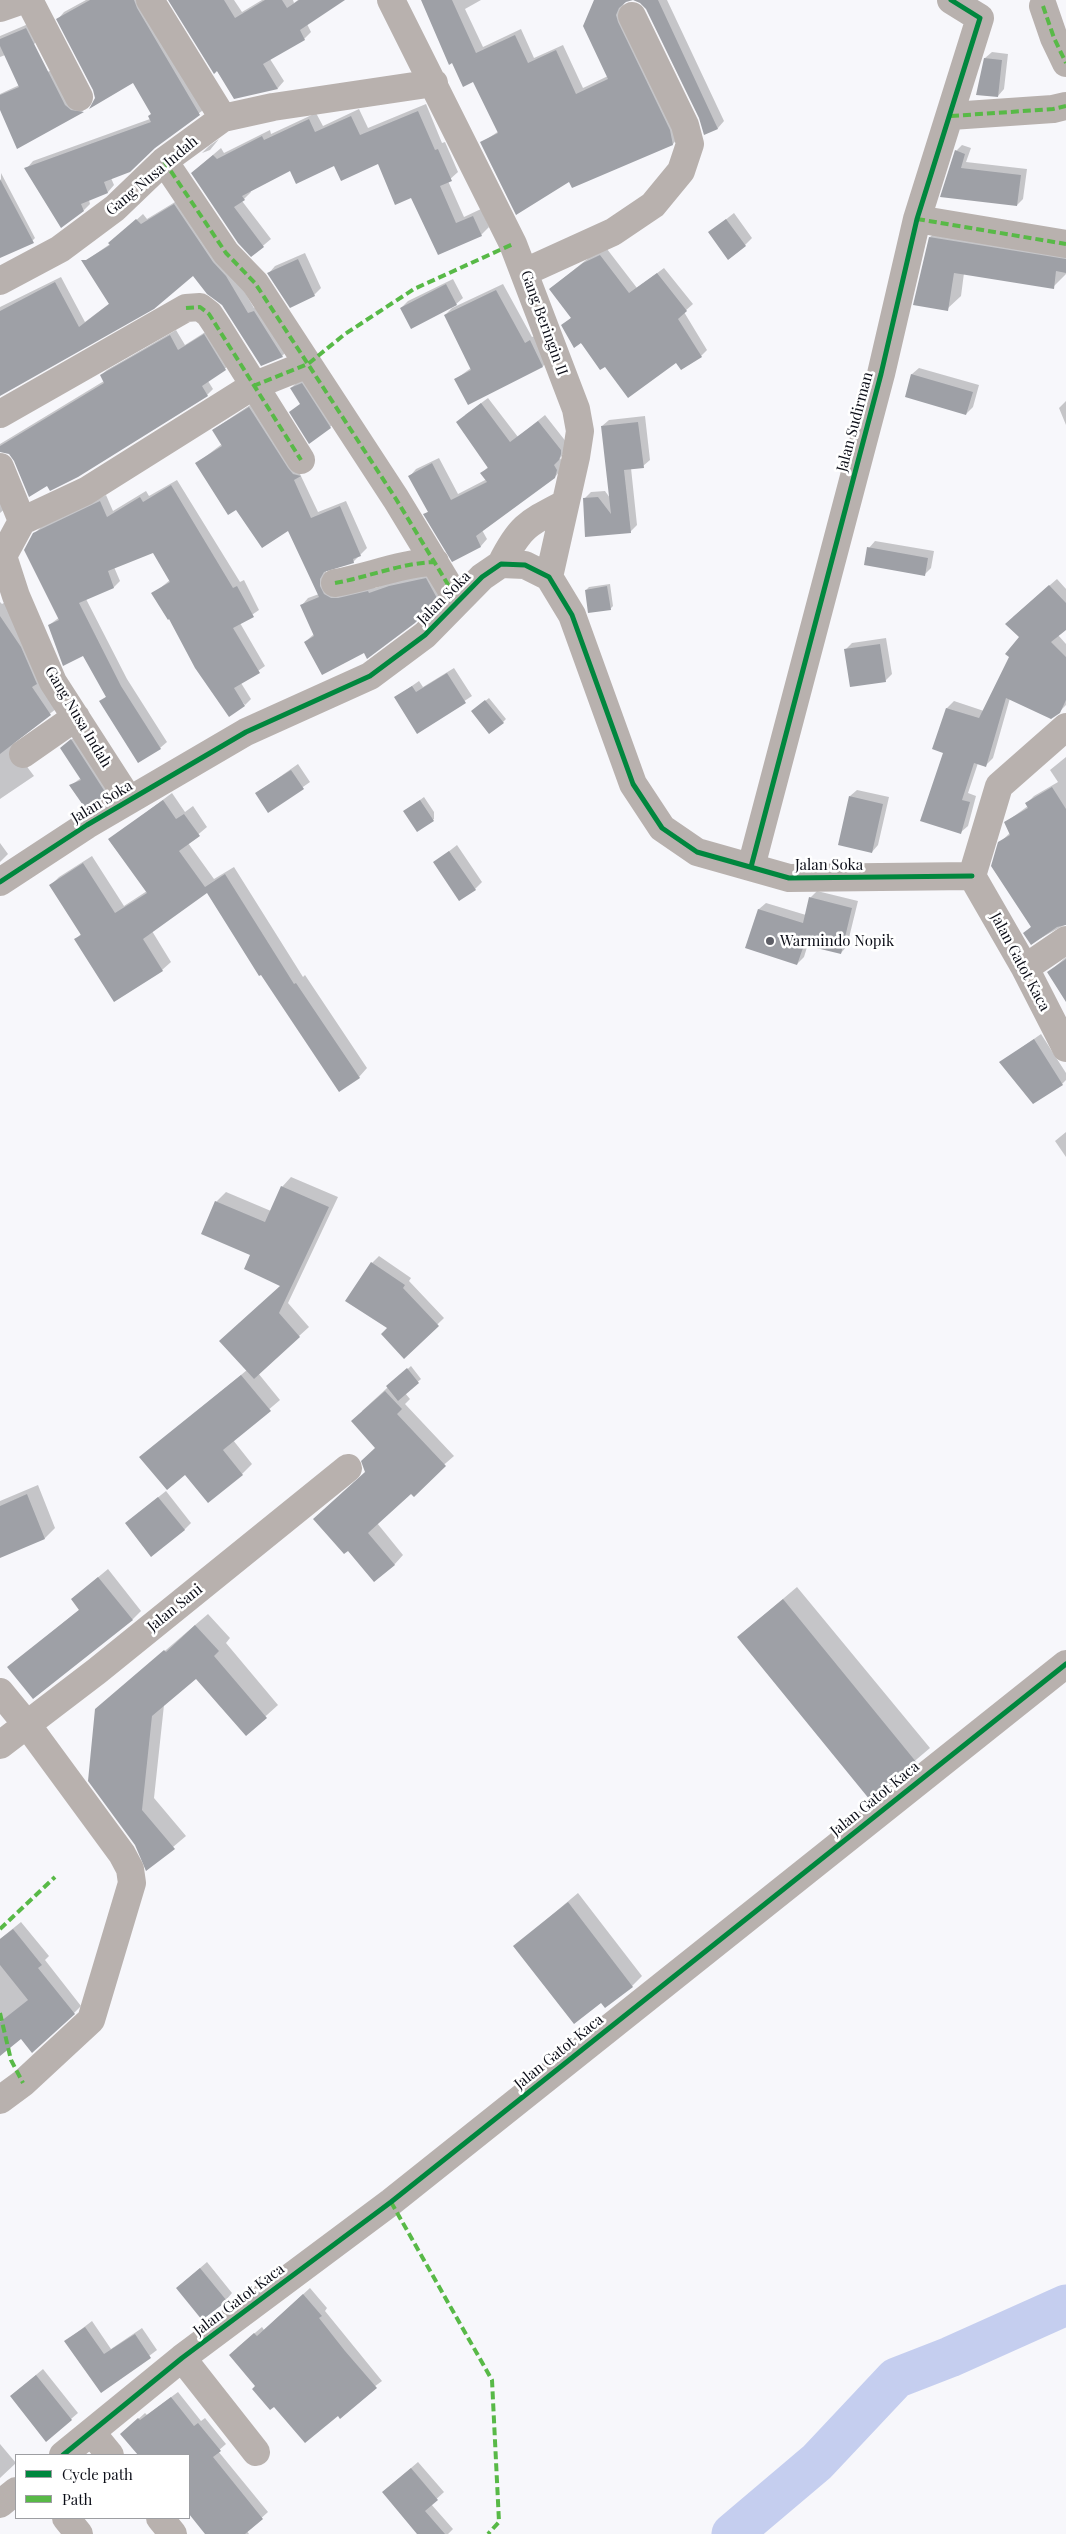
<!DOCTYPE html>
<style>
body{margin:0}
#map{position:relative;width:1066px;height:2534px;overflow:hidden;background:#f7f7fb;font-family:"Playfair Display",serif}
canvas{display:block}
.legend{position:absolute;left:15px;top:2454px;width:175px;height:65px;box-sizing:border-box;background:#fff;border:1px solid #9d9ea2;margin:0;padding:6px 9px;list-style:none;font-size:15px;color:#0b0d17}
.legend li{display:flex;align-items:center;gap:10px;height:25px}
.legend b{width:25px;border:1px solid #9d9ea2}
</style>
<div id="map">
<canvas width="1066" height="2534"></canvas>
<ul class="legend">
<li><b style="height:6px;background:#00873e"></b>Cycle path</li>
<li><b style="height:6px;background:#58b947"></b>Path</li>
</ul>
</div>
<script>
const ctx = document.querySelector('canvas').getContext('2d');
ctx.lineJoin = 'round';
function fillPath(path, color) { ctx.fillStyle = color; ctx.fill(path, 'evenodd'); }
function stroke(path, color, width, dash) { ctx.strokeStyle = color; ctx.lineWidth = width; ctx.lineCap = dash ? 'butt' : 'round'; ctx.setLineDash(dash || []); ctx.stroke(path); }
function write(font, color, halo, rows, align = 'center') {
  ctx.font = font + ' "Playfair Display",serif'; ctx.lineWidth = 5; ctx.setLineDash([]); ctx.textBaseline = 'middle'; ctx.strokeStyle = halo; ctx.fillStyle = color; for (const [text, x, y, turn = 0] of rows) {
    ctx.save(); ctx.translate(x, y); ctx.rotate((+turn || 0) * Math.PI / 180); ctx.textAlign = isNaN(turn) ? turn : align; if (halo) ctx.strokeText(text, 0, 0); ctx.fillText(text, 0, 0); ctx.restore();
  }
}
fillPath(new Path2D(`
 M86,0H143L206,108L111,178L114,185L108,192L89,200L90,204L84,210L27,168L33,161L150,119L152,113L134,82L96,98L94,90L58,19L64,12Z
 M170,0H234L242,12L262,0H293L294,3L298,0H343L307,24L311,32L304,39L270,59L284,81L278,88L235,98Z
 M422,0H481L465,9L483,47L521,29L534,58L563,45L583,88L608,76L596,0H628L625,1L622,8L679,137L673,144L570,180L481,143L499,131L474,80L453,61L450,63Z
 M635,0H667L724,121L718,128L705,134L700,118L647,8L641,2Z
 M33,22L41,37L34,44L0,57V36Z
 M992,52L1008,54L1004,89L998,96L985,58Z
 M56,68L88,105L83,111L18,147L0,107V94Z
 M426,104L442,143L445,142L458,172L448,181L464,217L481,209L489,227L481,235L439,253L412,196L378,162L290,170L250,190L251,192L242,201L271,239L252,255L200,166L221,148L224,153L270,130L271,134L316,113L323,126L359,109L368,128Z
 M219,139L210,150L202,153L209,146Z
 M962,145L971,148L966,162L1027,169L1023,199L1017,205L942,196L956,151Z
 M1,173L35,238L29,244L0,257Z
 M180,199L232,270L254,308L260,305L288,350L282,356L223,304L193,274L0,395V307L61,277L85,322L110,303L84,262L110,244L143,214L147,219Z
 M734,213L752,238L745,245L709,233Z
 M944,224L1066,244V274L1053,287L964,273L961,296L947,309L930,237Z
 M607,249L637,288L664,268L693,304L684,312L707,350L701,356L676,361L605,365L562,326L572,317L550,289L591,256Z
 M305,253L321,288L314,295L269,273L275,266Z
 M453,279L463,298L455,305L401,308L408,301Z
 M503,284L532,337L537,335L549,360L543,366L456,379L471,368L445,315L452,308Z
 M210,329L231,364L208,381L213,389L207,395L11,454L0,451V444L104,381L101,375L107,370L176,330L185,345Z
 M919,368L979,385L973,407L966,414L906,396L912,374Z
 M308,378L336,421L330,427L301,403L291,388L297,382Z
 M488,398L518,437L545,415L567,443L566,452L560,458L563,463L561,470L554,478L482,530L487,539L481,546L453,560L425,514L429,511L410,476L416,469L439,458L458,494L487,479L482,473L488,467L465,415Z
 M256,401L306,469L300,474L318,512L346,501L367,548L353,562L326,571V579L375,588L397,580L433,572L443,592L414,622L365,651L305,642L314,634L302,605L308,598L319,594L288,529L236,508L197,463L222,444L213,430Z
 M1066,401V425L1059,408Z
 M645,416L650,460L643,466L631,468L637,525L630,532L584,499L591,492L605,491L610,498L602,426L609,420Z
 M177,480L240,582L244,580L259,610L240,623L265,666L241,683L251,699L245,705L170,618L153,594L170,580L153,551L114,567L120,581L114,587L86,599L127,679L167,742L160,748L101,701L107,696L83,655L49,625L60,617L34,534L41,527L106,495L113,511L146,491L149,496Z
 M0,489L7,507L0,513Z
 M875,541L934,551L931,568L924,575L869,548Z
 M1057,579L1066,589V628L1058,635L1066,644V705L1059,712L1010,698L993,758L986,765L978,763L968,793L976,796L968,826L961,832L944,752L934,748L947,708L954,701L984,711L1020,637L1013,617Z
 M610,584L613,606L610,609L586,590L589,587Z
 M7,601L56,709L14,741L13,748L34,776L0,799V602L2,604Z
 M886,638L892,674L885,681L845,650L852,643Z
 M454,668L472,696L417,732L396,697L419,681L423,687Z
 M489,698L506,719L503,722L475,709Z
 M77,735L112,788L85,806L70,786L81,778L61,748Z
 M1066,757V924L1032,943L1025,933L1032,926L999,843L1010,833L1006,822L1028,806L1027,803L1034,796L1058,782L1050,770Z
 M298,764L310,782L269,811L257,793Z
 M857,790L889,797L878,845L872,852L850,796Z
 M172,793L185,812L193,806L207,827L188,843L214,879L234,867L303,977L305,975L367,1068L359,1077L207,891L152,931L171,962L162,970L115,1000L76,939L81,934L51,885L59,877L92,856L124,906L147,891L109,840Z
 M424,797L434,812V819L430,822L405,811Z
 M0,843L8,854L0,862Z
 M457,845L482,882L475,889L434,863Z
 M817,891L858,901L847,946L841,953L808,944L804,957L797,964L747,947L759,909L766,903L806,915L810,898Z
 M1066,957V1000L1049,972Z
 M1041,1034L1066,1073V1080L1062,1084L1001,1062Z
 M1066,1132V1157L1055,1141Z
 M291,1177L338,1197L288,1303L309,1327L258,1373L280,1400L233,1440L252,1464L242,1474H185L141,1457L247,1370L282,1285L252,1254L216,1202L226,1192L271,1211L282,1187Z
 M379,1256L411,1278L409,1281L444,1318L404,1357L389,1328L372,1263Z
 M411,1366L421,1379L405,1393L410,1399L405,1404L454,1456L377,1523L403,1555L394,1565L348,1549L366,1472L377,1447L362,1411Z
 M38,1485L55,1528L45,1538L0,1556V1501Z
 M166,1491L191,1523L184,1530L126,1523Z
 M108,1569L141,1611L133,1619L9,1667L80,1609L72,1599Z
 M797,1587L930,1748L871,1798L738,1637Z
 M208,1614L230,1638L226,1643L278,1705L246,1734L196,1677L164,1705L154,1798L186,1836L147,1869L97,1709Z
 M578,1893L642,1976L632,1986L601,2001L515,1946Z
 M21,1922L49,1956L45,1960L81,2006L74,2013L21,2037L0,2054V1939Z
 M207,2262L232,2293L226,2300L177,2288Z
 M310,2288L327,2308L325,2311L382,2381L338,2414L257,2386L237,2348L262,2327L264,2330Z
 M92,2321L111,2349L142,2328L157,2350L101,2392L66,2341Z
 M43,2369L78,2413L71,2419L11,2396Z
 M178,2392L201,2421L205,2418L226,2444L218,2451L268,2512L247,2531L249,2534H207L189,2512V2455H139L122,2434L145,2413L147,2415Z
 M0,2444L16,2463L0,2478Z
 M418,2462L444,2492L431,2504L453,2529L448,2534H418L390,2486Z`), '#0003');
stroke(new Path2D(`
 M732,2534L817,2462L896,2378L950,2357L1066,2305`), '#c5ceef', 41);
fillPath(new Path2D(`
 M90,0H134L137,8L200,115L155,148L130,172L104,182L108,193L81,204L84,211L61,228L24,168L151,122L148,116L151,114L133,83L89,109L95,98L93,90L56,19Z
 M168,0H224L235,18L265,0H282L287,8L299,0H345L300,30L305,40L263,64L278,89L234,99L217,71L214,74Z
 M421,0H452L476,53L515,35L528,63L556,50L576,94L608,79L583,26L594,0H658L718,129L704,135L699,118L646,9L640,3L633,0L626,2L619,8L616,15L618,22L670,130L673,145L572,188L569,182L516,215L480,142L498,133L473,82L463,87L452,63L449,65Z
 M26,28L65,105L71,110L84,112L17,149L0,110V95L19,87L0,46V39Z
 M984,58L1002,60L998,97L976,95Z
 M418,111L435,150L438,149L452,181L440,186L456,223L473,216L482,236L438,255L411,198L395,205L378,164L341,181L334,166L296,184L290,171L242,196L245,200L234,207L264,247L251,257L238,243L191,173L213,155L217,159L262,136L264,140L309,119L315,132L351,116L360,135Z
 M955,150L965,154L961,168L1021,175L1017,206L940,197Z
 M0,179L34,243L0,258Z
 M174,204L213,262L226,276L248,313L254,311L283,357L261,366L222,305L207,294L193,276L154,309L0,396V311L55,282L79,327L109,304L81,260H86L110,245L108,243L136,219L141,224Z
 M726,219L746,246L728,260L708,232Z
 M929,237L1066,259V273L1056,271L1054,289L954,273L948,311L913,305Z
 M600,255L629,293L657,273L687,311L678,319L702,357L681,370L676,363L628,398L605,367L600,370L581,343L574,348L561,325L571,318L549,289L583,263Z
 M298,259L315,296L290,308L267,273Z
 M446,284L457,305L411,329L400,308Z
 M496,290L525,343L530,340L543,367L468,405L454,379L471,370L444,315Z
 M204,334L226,370L202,386L208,396L78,477L50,491L47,486L29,497L14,461L9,454L0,452V446L104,383L100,375L170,335L178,350Z
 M911,374L973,392L966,415L905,397Z
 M302,383L331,428L309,444L289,412L300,404L290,388Z
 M481,403L510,442L538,421L561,450V454L559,460L554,465L557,470L555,478L476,536L481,547L452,562L423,514L428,512L408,476L432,463L451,500L487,482L480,473L488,468L456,422Z
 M249,407L288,468L293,474L301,476L294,480L311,518L340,506L361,556L353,559L354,563L324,572L320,579V586L324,594L331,598H338L368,591L369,593L389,586L426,578L438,600L425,613L415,617L417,621L415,623L367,659L364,653L322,675L304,642L314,636L300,605L319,597L288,531L262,548L236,510L228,515L195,463L222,446L212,430Z
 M638,422L644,468L624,470L631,533L585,537L583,498L598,497L611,514L601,426Z
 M171,485L233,588L237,586L254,617L233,628L260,673L234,688L245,706L229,717L195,668L169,619L168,620L151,593L170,582L153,553L108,571L114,588L79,603L121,686L161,749L138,763L99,701L106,697L83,656L63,666L48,625L59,620L24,550L33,533L100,501L107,517L140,497L143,502Z
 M867,547L928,558L925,576L864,565Z
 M1049,585L1066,603V630L1051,642L1066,657V700L1060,713L1051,719L1006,698L986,767L974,763L962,800L970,802L961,834L920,821L943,753L932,749L946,708L979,718L1009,657L1005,654L1019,637L1005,624Z
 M607,586L611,610L588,613L585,590Z
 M0,616L21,647L37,684L32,687L51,715L0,754Z
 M880,644L886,682L850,687L844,649Z
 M447,673L466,703L417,734L394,697L412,686L416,692Z
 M485,700L504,723L489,734L471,711Z
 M71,739L107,795L85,808L69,785L81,780L60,748Z
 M291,770L304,789L268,813L255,793Z
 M1052,787L1066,809V925L1057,927L1031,945L1023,933L1031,927L991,866L998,842L1010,835L1004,822L1028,808L1025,803Z
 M849,796L883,804L872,853L838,845Z
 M163,800L176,819L184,814L200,836L179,851L205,887L225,874L294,984L296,983L360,1078L339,1092L261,975L259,976L207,893L143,939L163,971L114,1002L74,939L81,935L49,885L83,863L115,913L147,893L108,839Z
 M420,800L434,821L417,832L403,811Z
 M449,851L476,890L459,901L433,862Z
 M809,897L852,908L841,954L804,945L797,965L745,948L758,909L803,923Z
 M1066,959V1002L1047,972Z
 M1034,1039L1063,1085L1033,1104L999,1062Z
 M281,1186L329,1207L279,1313L300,1337L254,1379L219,1341L280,1286L244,1269L250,1255L201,1234L215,1201L265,1222Z
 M371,1262L405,1285L403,1288L439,1326L404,1359L381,1334L387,1328L345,1301Z
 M407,1368L419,1383L398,1401L386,1386Z
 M241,1375L271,1411L223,1450L243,1475L208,1503L185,1475L167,1490L139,1457Z
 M385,1391L402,1409L397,1414L446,1466L414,1497L411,1494L368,1533L395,1565L374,1582L348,1551L344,1554L313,1519L365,1472L361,1461L375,1448L351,1421Z
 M27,1494L45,1539L0,1558V1506Z
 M158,1497L185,1530L151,1557L125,1523Z
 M98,1577L133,1620L33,1699L7,1667L79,1610L71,1599Z
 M783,1599L917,1763L870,1800L737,1637Z
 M195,1625L219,1651L214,1656L267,1718L246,1736L196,1679L152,1716L142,1810L175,1849L146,1871L135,1845L88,1781L95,1709L164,1650L166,1652Z
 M568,1902L633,1987L605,2008L601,2003L574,2024L513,1946Z
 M13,1929L42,1965L38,1968L75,2014L32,2053L21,2039L0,2056V2022L28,2000L0,1965V1939Z
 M200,2268L227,2301L202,2320L176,2288Z
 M303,2294L322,2316L319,2318L345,2351L377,2388L340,2419L338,2416L305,2443L274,2407L270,2410L252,2389L255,2386L229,2355L254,2333L257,2336Z
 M85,2327L104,2354L135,2334L151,2358L101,2393L64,2341Z
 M36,2375L72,2420L46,2442L10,2396Z
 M171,2397L194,2426L198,2423L221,2451L213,2457L263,2519L245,2534H205L189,2514V2455H138L120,2434L138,2418L140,2420Z
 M411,2468L438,2500L425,2511L445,2534H417L382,2492Z`), '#9ea0a6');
stroke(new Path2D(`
 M29,0L79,97
 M150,0L223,118
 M391,0L513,244L576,409L580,431L576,457L549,577
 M1043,6L1054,38L1066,63
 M0,8L23,0
 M951,116L1053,109L1066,106
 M164,161L226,253L255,283L396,499L458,601
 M917,219L1066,244
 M525,272L613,232L653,205L681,171L690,144L685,125L632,16
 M0,281L60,249L115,208L164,161L223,118L273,107L434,83
 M0,414L186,308L200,307L209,314L217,326L301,460
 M0,467L22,521L3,556L16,596L53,682L129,800
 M22,521L86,491L253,386L308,364
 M501,564C520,526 528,523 564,504
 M335,583C369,577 401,563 435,562
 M23,754L76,717
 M751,867L881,374L917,219L980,18L951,0
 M972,876L1025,968L1066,1048
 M972,876L999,786L1066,727
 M0,882L87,825L246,732L370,676L425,635L482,577L501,564L525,565L549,577L572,615L633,784L662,828L697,852L789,878L972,876
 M1025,968L1066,940
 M0,1692L28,1726L122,1854L130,1869L132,1883L91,2020L23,2083L0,2100
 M0,1745L97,1671L348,1468
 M182,2358L256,2452
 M92,2433L110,2455
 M63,2455L182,2358L391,2202L1066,1664
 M0,2504L16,2491
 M66,2518L79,2534
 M160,2518L173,2534`), '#b8b1ae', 28);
stroke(new Path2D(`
 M1043,6L1054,38L1066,63
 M951,116L1053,109L1066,106
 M164,161L226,253L255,283L396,499L458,601
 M917,219L1066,244
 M186,308L200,307L209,314L301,460
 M253,386L308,364L345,334L414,289L513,244
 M335,583C369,577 401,563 435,562
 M0,1929L55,1877
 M0,2013L11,2060L23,2083
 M391,2202L492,2380L499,2522L488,2534`), '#58b947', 4, [8, 4]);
stroke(new Path2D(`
 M751,867L881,374L917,219L980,18L951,0
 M0,882L87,825L246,732L370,676L425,635L482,577L501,564L525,565L549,577L572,615L633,784L662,828L697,852L789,878L972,876
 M63,2455L182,2358L391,2202L1066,1664`), '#00873e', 5);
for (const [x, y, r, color] of [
 [770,941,5,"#5e5f67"]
]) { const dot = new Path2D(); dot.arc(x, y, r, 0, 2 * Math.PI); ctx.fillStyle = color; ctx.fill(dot); stroke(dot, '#fff', 2); }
write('15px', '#0b0d17', '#fff', [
 ["Gang Nusa Indah",152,176,-40],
 ["Gang Beringin II",544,323,70],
 ["Jalan Sudirman",855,422,-75],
 ["Jalan Soka",444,598,-45],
 ["Gang Nusa Indah",78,717,59],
 ["Jalan Soka",102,802,-31],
 ["Jalan Soka",829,865],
 ["Jalan Gatot Kaca",1020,962,62],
 ["Jalan Sani",175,1608,-39],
 ["Jalan Gatot Kaca",875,1799,-39],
 ["Jalan Gatot Kaca",559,2052,-39],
 ["Jalan Gatot Kaca",239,2300,-37]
]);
write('15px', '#0b0d17', '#fff', [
 ["Warmindo Nopik",780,941]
], 'left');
</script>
